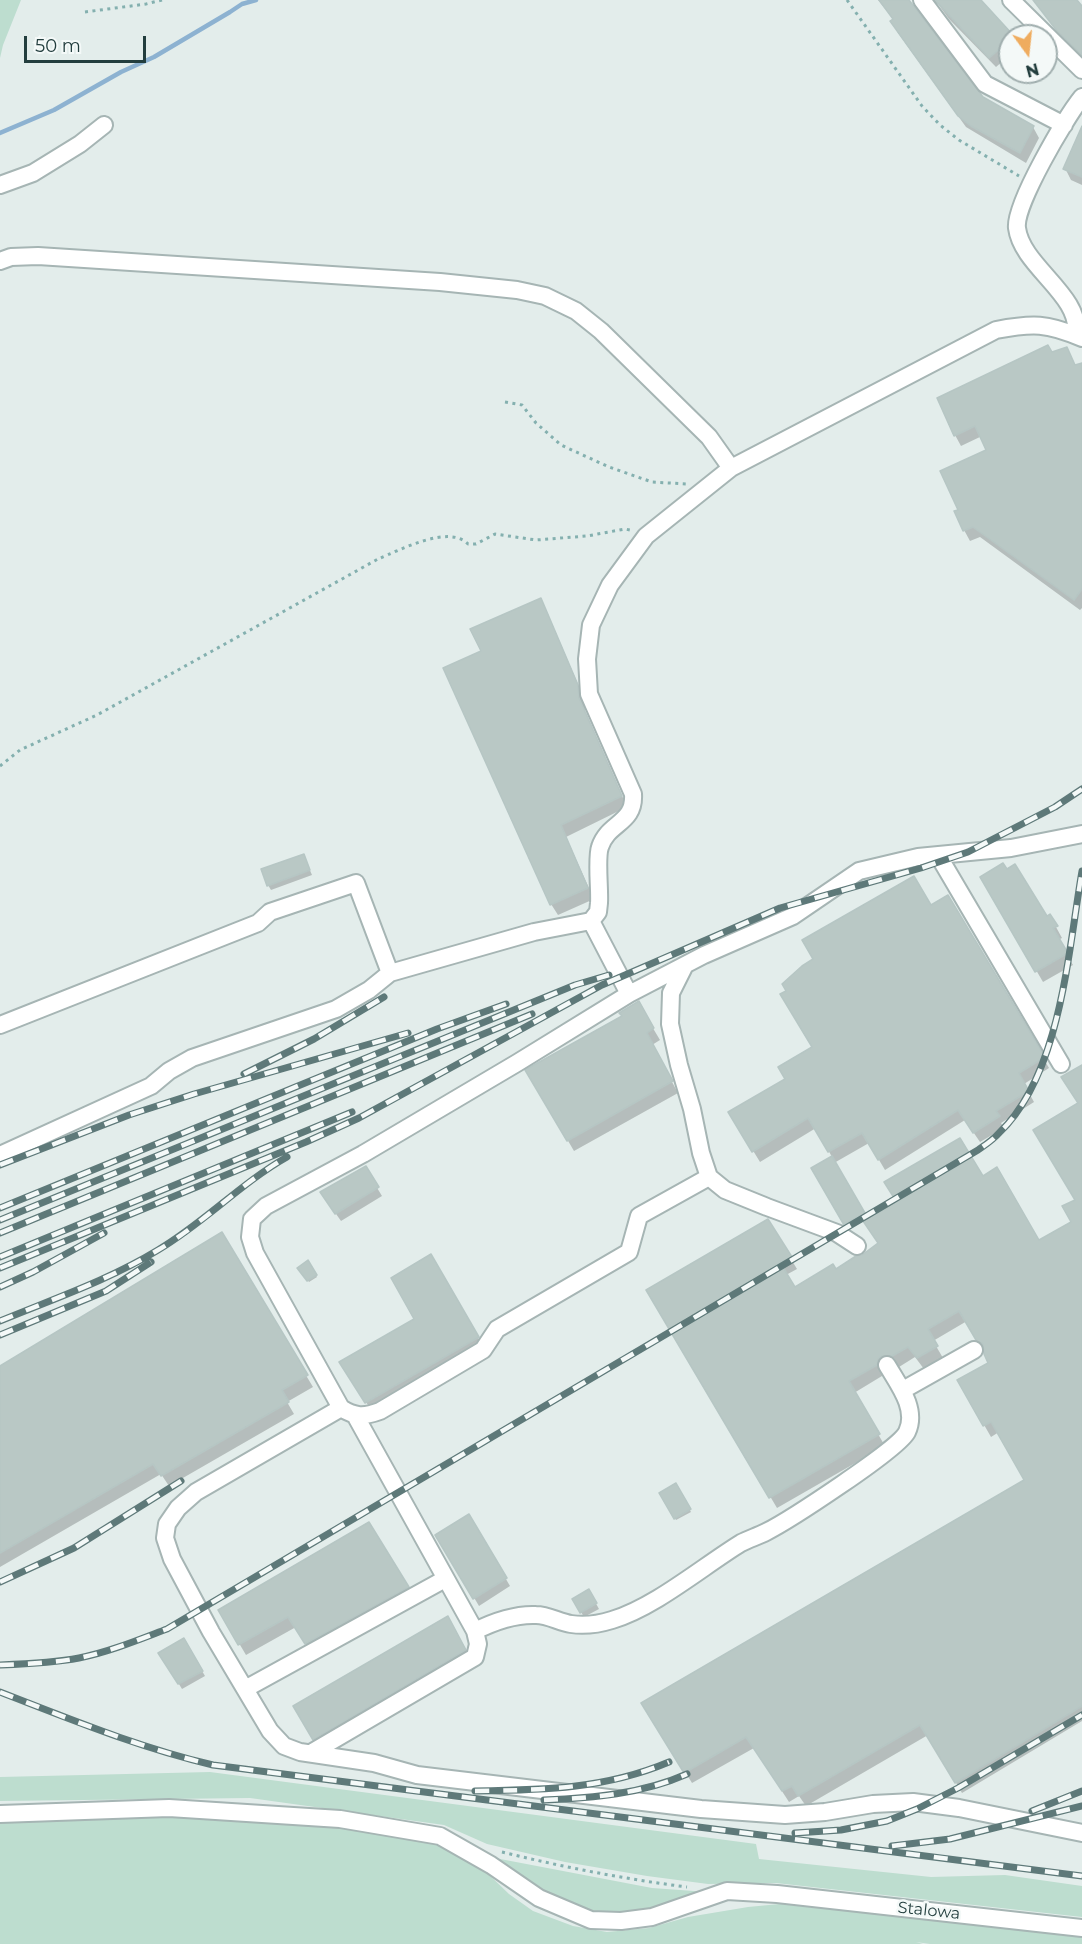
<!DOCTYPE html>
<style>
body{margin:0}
#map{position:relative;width:1082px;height:1944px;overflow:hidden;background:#e3edeb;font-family:Montserrat,sans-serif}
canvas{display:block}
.north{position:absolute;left:998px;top:24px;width:60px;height:60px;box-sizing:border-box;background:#f4f9f8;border:2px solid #a0aeae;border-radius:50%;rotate:165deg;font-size:16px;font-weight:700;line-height:24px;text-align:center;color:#233e3e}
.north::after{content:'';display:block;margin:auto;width:21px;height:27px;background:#efac5f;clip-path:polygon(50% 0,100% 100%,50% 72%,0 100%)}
.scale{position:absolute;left:24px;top:36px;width:122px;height:27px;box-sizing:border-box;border:3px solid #233e3e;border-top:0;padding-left:8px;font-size:18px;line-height:21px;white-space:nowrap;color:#233e3e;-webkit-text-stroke:4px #f4f9f8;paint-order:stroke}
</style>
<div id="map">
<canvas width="1082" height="1944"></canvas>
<div class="north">N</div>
<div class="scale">50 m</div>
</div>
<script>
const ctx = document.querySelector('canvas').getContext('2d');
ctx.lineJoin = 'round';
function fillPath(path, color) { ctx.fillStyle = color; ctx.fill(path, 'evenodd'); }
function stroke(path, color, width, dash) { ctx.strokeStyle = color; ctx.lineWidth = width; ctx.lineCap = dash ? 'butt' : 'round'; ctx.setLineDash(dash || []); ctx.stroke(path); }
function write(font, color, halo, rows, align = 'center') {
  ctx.font = font + ' Montserrat,sans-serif'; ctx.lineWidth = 5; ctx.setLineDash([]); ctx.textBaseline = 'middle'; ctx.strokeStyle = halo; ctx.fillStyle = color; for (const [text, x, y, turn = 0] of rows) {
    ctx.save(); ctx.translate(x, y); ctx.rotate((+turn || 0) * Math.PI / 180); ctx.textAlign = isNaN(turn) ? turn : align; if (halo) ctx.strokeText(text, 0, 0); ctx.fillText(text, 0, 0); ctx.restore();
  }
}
fillPath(new Path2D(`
 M0,0H21L3,45L0,58Z
 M210,1772L756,1844L759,1859L931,1877L1005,1875L1082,1886V1917L776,1883L708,1884L647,1876L565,1862L487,1844L444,1825L250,1798L0,1801V1777Z
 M168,1815L342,1823L436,1840L483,1869L509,1894L533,1911L573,1926L607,1932L649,1928L688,1917L748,1907L790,1903L1082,1934V1944H930L916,1942L923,1944H0V1820Z
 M495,1858L652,1888L708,1892L651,1912L592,1915L540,1892Z`), '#bdddcf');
fillPath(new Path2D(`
 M878,0H907L982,98L1033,127L1039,138L1026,163L966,127L898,33L892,22L894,20Z
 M931,0H979L1012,36H1010V55L996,67L949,19L938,4Z
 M1033,0H1074L1082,10V58L1066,42Z
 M1082,135V185L1071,180L1065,168Z
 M1051,354L1072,360L1076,366L1082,365V608L1080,610L980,537L970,541L964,530L960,511L988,450L982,436L961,446L955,435Z
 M546,610L584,698L585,711L627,807L566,837L594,899L558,915L551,904L483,651Z
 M306,861L312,875L271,890L268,885Z
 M1006,871L1046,919L1050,916L1062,938L1058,940L1073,965L1043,982L982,877Z
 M948,897L1049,1068L1024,1084L1034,1102L1001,1123L1004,1128L980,1142L965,1120L885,1170L869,1143L834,1163L864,1215L846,1226L813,1168L832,1157L816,1128L760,1162L730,1113L787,1079L930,907Z
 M638,1003L660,1040L652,1045L678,1093L574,1151L527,1071L623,1017Z
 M1082,1067V1721L962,1793L928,1735L806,1806L799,1796L789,1802L754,1748L692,1783L650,1715L1026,1480L999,1432L991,1437L959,1381L990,1363L967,1321L933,1341L943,1358L924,1369L915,1357L899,1367L889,1366L884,1371L882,1376L854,1393L885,1446L777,1508L648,1290L768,1221L797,1269L786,1275L794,1289L863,1256L982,1178L1038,1242L1073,1223L1077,1201Z
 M365,1168L382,1196L341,1221L327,1201Z
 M221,1234L313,1387L287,1402L294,1414L169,1486L161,1474L0,1567V1368Z
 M430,1256L484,1348L373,1413L348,1374L416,1320Z
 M307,1262L317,1277L309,1282L299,1268Z
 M676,1485L691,1512L676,1520L661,1494Z
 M469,1516L510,1586L479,1606L437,1535Z
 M407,1588L414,1599L313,1654L296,1627L246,1655L220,1611Z
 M589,1591L599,1609L584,1617L574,1600Z
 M454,1629L471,1662L320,1750L295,1707Z
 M184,1640L205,1676L182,1689L160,1653Z`), '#0003');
stroke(new Path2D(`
 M0,133L54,110L121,72L154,57L230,12L242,4L256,0`), '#8db2d1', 4.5);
const building = new Path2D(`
 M879,0H909L983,97L1034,126L1020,153L971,126L958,116L890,21L893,19Z
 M935,0H981L1014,36H1010V40L989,58Z
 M1033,0H1077L1082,6V55L1057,31Z
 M1082,126V177L1063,169Z
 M1048,345L1052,352L1067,347L1075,365L1082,363V589L1074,600L973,527L963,531L954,511L958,510L940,471L986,450L975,426L954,436L937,398Z
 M541,598L578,685L579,698L622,796L561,825L588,888L550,905L443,668L481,651L470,629Z
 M304,854L310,870L267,886L261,869Z
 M1003,863L1007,869L1015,864L1047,916L1050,914L1058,926L1053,928L1068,953L1035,972L980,877Z
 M914,876L931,905L948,895L1045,1057L1019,1073L1029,1091L996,1111L1000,1116L973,1133L958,1110L878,1160L862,1133L828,1152L808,1118L752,1152L728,1112L785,1079L778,1067L812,1047L780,994L786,991L782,984L802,966L813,959L802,940Z
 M639,1001L654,1028L647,1033L673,1081L567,1141L525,1070L622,1016L619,1013Z
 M1082,1065V1706L955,1783L920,1725L798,1796L792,1786L782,1791L746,1737L684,1773L641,1703L1024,1480L991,1422L983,1426L957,1380L988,1363L984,1354L983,1344L976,1340L959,1311L928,1329L938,1346L917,1358L908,1347L892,1356H882L878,1359L877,1365L849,1381L880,1434L769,1498L646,1290L768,1219L792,1257L781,1264L795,1287L833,1264L836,1269L856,1256L862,1255L878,1243L863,1221L896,1201L884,1182L960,1138L983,1176L997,1167L1039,1240L1071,1222L1062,1206L1075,1200L1033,1130L1078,1103L1061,1077Z
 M832,1156L865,1213L844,1225L811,1168Z
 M366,1166L379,1187L335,1214L320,1192Z
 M222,1232L308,1375L282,1390L289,1402L161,1476L153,1464L0,1553V1366Z
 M431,1254L479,1337L365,1403L339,1362L414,1319L391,1278Z
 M308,1260L317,1275L307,1281L297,1268Z
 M676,1483L691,1509L674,1519L659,1493Z
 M469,1514L507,1578L473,1599L435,1535Z
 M369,1522L409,1587L305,1644L288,1617L238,1645L218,1610Z
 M589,1589L597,1603L580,1613L572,1599Z
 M448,1616L466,1650L313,1740L293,1706Z
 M184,1638L203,1671L178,1684L158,1653Z`);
fillPath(building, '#b9c8c5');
stroke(building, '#b6c6c4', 1.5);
const minor = new Path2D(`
 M922,0L985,84L1064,125
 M1011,0L1082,70
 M0,185L33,173L80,144L104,125
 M0,261L11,257L38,256L440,282L517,290L545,296L576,311L601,331L709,437L731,468
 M1076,335C1082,295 1022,267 1017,228C1014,205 1066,117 1082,97
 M938,855L1061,1064
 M591,921L629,994
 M685,965L671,993L670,1024L679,1065L692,1109L701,1153L709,1177L725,1190L767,1207L837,1233L857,1246
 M0,1025L258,923L270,912L356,883L390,973
 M0,1155L151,1086L169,1071L192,1058L336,1009L369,990L390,973L534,932L591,921L598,912L599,903C600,890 596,858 600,847C608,822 635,824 633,794L589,694L587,659L591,625L610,585L646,536L731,468L996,330C1033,323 1047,323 1082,338
 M709,1177L639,1216L629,1252L497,1329L483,1350L380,1411C364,1417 355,1417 341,1408L255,1253L250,1237L252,1219L266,1206L363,1154L517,1063L629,994L704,955L793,916L859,871L918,857L1011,848L1082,834
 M903,1390L974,1350
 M341,1408L196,1492L178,1508L167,1524L165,1538L172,1559L211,1632L270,1731L284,1746L300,1752L374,1763L417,1775L701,1809L785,1815L825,1812L873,1804L913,1802L959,1808L1082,1833
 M475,1631C493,1622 514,1614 536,1615C548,1615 559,1622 571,1624C584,1626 599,1624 612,1620C655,1607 702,1567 741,1543C749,1539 758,1536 766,1532C788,1521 899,1449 907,1432C918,1409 898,1384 887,1365
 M245,1689L445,1579
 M311,1753L475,1657L478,1644L475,1631L355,1415
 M0,1814L169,1808L340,1819L440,1836L491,1865L539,1898L591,1920L621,1921L652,1917L727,1891L777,1894L1082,1928`);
stroke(minor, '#a6b5b4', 20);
stroke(new Path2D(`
 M847,0L922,106L940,125L959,140L1019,176
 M85,12L146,4L162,0
 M505,402L522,405L536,423L561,445L609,467L652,482L686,484
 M0,766L20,750L97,715L378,559C400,550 449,524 468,544H476L495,534L536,540L587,536L625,529L630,530
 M502,1852C563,1867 624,1879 687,1887`), '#84b0af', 3, [3, 4.5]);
stroke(minor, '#fff', 16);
const rail = new Path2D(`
 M244,1074L314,1039L384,997
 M0,1165L129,1115L194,1094L408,1033
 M0,1208L437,1029L506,1004
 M0,1220L575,985L609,975
 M0,1233L532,1014
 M0,1257L352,1112
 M0,1268L306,1142L359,1118L602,985L780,908L921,868L968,852L1055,807L1082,789
 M0,1287L33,1272L104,1233
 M0,1321C53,1299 109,1280 158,1250C204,1223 241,1183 287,1157
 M0,1335L106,1291L151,1262
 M0,1582L74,1548L181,1481
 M0,1665C26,1664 53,1663 79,1658C109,1652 138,1640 167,1629L978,1150C985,1145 993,1140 999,1133C1061,1074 1068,952 1082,871
 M0,1692C70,1719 140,1748 213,1765L1082,1876
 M475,1791C544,1790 605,1789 669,1762
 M544,1800C592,1798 642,1794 687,1774
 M1032,1811L1082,1791
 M795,1833L841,1830L887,1821L917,1809L958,1788L1082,1715
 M892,1846L950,1839L1082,1806`);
stroke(rail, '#5e7979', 7);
stroke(rail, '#f4f9f8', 4.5, [14]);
write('16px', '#233e3e', '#f4f9f8', [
 ["Stalowa",929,1911,6]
]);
</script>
